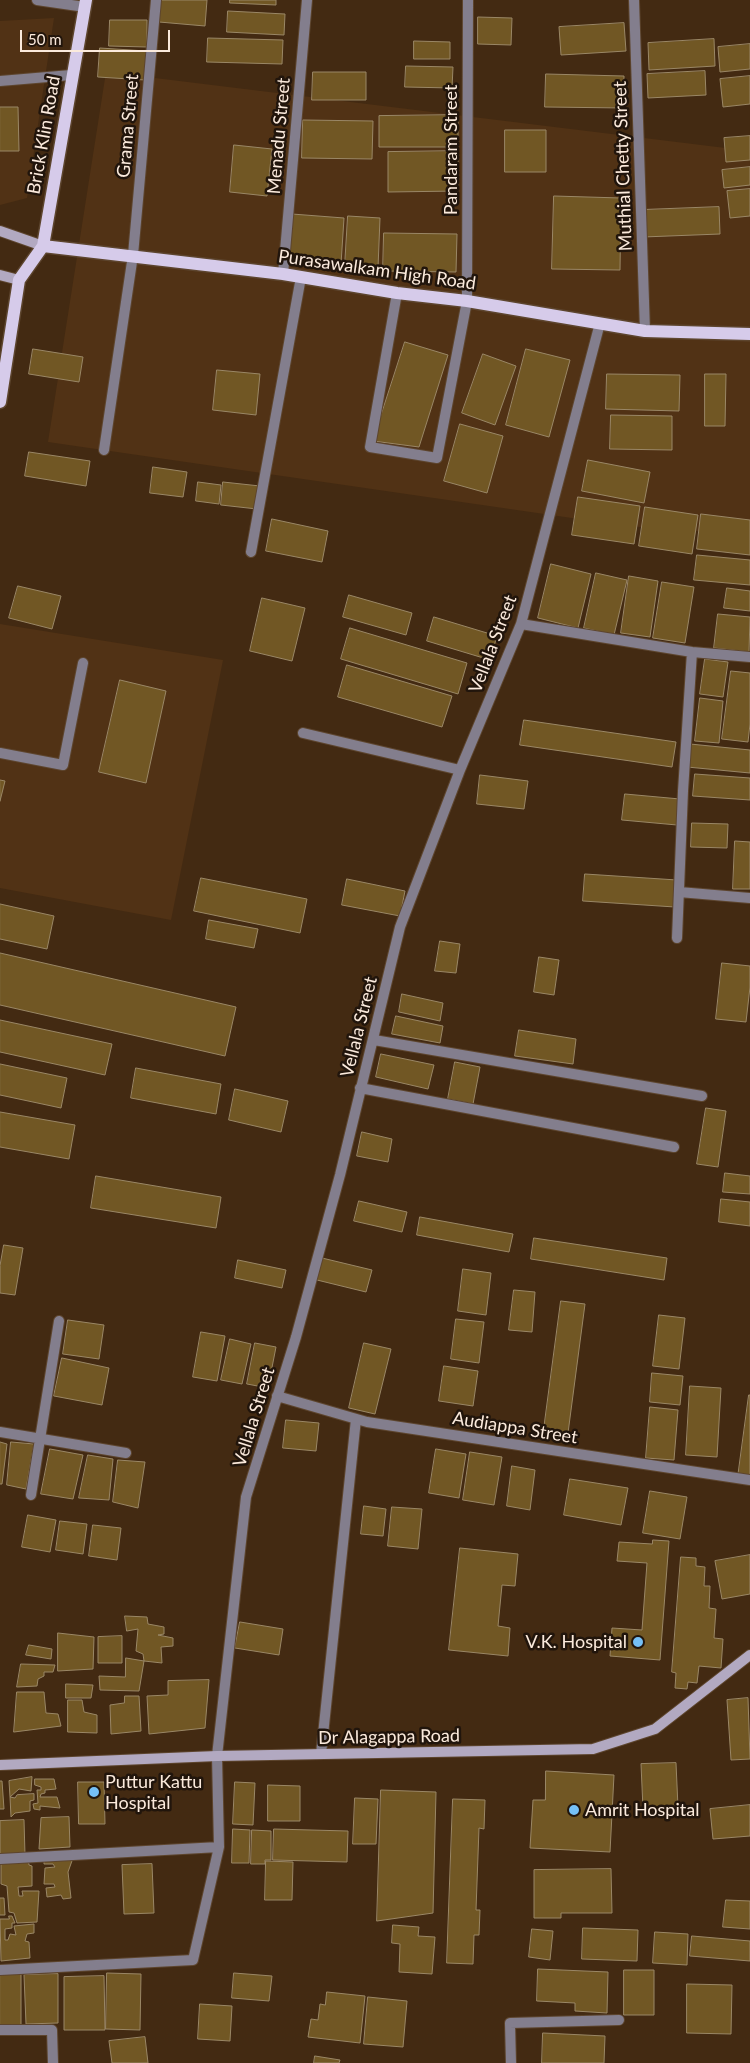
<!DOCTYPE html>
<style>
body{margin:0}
#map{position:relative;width:750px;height:2063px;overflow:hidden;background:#432a12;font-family:Lato,sans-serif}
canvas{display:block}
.scale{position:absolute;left:20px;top:30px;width:150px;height:22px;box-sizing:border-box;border:2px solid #fbeadc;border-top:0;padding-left:6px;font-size:15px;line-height:18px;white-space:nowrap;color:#fbeadc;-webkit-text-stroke:4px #21150c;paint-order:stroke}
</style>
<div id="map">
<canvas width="750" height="2063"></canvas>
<div class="scale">50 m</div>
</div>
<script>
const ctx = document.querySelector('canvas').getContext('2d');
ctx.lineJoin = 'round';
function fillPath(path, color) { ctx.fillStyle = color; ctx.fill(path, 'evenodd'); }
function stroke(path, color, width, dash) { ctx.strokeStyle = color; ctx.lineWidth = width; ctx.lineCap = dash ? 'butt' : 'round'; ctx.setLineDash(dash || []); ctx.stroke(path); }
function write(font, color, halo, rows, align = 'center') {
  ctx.font = font + ' Lato,sans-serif'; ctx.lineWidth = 5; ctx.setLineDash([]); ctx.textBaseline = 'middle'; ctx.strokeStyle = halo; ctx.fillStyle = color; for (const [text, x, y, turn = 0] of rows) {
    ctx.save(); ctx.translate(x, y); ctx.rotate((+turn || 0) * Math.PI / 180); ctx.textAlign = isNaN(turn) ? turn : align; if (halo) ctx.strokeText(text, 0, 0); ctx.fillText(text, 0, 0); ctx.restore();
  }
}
fillPath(new Path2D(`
 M54,18L27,198L0,205V21Z
 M106,72L750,151V535L627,526L48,442Z
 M0,624L223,660L171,920L0,888Z`), '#513215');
const building = new Path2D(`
 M161,0H207L205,26L159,22Z
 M230,0H276V5L230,3Z
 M228,11L285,14L284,35L227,32Z
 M478,17L512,18L511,45L478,44Z
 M110,20H147V47L109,46Z
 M624,23L626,51L561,55L559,27Z
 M208,38L283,40L282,64L207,62Z
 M714,39L715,66L649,70L648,43Z
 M414,41L450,42V59H414Z
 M750,44V69L720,72L718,47Z
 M100,48L146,51L145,80L98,77Z
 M406,66L453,67L452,88L405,87Z
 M705,71L706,95L648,98L647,74Z
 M313,72H366V100H312Z
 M546,74L624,76V108L545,107Z
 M750,76V104L723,107L720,79Z
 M0,107H18L19,151H0Z
 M458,115V147H379V116Z
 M303,120L373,121L372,159L302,158Z
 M505,130H546V172H505Z
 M750,136V160L726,162L724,138Z
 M234,145L272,149L267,196L230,192Z
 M458,151V191L388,192V152Z
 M750,167V185L724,188L722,170Z
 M750,189V216L730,218L727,191Z
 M554,196L621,198L620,270L552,269Z
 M719,207L720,234L643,237L642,210Z
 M292,214L344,218L341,264L290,261Z
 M348,216L380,218L378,268L345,266Z
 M384,233L457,234L456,272L383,271Z
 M405,342L448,355L419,447L373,441Z
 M33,349L83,357L79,382L29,374Z
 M526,349L570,360L549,437L506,425Z
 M483,354L516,366L495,425L462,413Z
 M217,370L260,374L256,415L213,410Z
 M607,374L680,375L679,411L606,409Z
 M705,374H726L725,426H705Z
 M611,415L672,416V450L610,449Z
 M460,424L503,436L487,493L444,481Z
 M29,452L90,461L86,486L25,476Z
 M588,460L650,472L644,503L582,491Z
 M153,467L187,472L183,497L150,493Z
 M198,482L221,485L219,504L196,501Z
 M223,482L260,486L257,509L221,505Z
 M578,497L640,506L634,544L572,535Z
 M645,507L698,515L692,554L639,546Z
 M701,514L750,520V555L697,549Z
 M272,519L328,531L322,562L266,551Z
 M697,555L750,560V585L694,580Z
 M551,564L591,574L578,628L538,618Z
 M596,573L627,580L614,635L584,628Z
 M629,576L658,581L650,637L621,633Z
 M662,582L694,587L685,643L653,638Z
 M18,586L61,596L52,629L9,618Z
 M727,588L750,591V611L724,608Z
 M349,595L412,613L406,635L343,617Z
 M262,598L305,608L292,661L250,651Z
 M718,614L750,617L749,652L714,648Z
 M434,617L497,636L490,660L427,641Z
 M350,628L467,663L458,694L341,659Z
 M705,659L728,662L723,697L700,694Z
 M347,665L452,696L442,727L338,697Z
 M731,671L750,673V724L748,742L722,739Z
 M120,680L166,691L146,783L99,772Z
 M700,698L723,701L719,743L695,741Z
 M524,720L676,742L672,767L520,745Z
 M690,744L750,750V773L687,767Z
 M695,774L750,778V800L693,796Z
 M480,775L528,781L524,809L477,804Z
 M0,780L5,781L0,801Z
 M625,794L680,799L677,825L622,820Z
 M692,823L728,824L727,848L691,847Z
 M735,841L750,842V889H733Z
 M585,874L677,880L675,907L583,901Z
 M201,878L307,899L300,933L194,911Z
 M347,879L405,891L400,916L342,905Z
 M0,904L54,916L47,949L0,939Z
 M209,920L258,929L254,948L206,939Z
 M440,941L460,944L456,973L435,971Z
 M0,953L236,1007L225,1056L0,1005Z
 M539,957L559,960L554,995L534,992Z
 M722,963L750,966V987L746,1022L716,1019Z
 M402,994L443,1003L440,1021L399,1012Z
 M396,1016L443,1026L440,1043L392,1034Z
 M0,1020L112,1044L105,1075L0,1052Z
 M519,1030L576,1039L573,1064L515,1056Z
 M381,1054L434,1065L428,1089L376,1077Z
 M455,1062L480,1067L473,1104L448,1099Z
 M0,1064L67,1078L61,1108L0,1095Z
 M136,1068L221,1084L216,1114L131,1098Z
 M235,1089L288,1101L281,1132L229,1120Z
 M706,1108L726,1111L718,1167L697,1164Z
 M0,1112L75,1125L69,1159L0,1147Z
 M362,1132L392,1139L388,1162L357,1156Z
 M725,1173L750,1176V1194L723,1192Z
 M96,1176L221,1197L216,1228L91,1208Z
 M721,1199L750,1202V1226L719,1222Z
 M359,1201L407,1212L402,1232L354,1221Z
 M420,1217L513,1234L509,1252L417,1235Z
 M534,1238L667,1258L664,1280L531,1259Z
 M4,1245L23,1248L15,1295L0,1293V1266Z
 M322,1258L372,1270L366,1292L317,1280Z
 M238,1260L286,1270L282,1288L235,1278Z
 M463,1269L491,1273L486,1315L458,1311Z
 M514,1290L535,1292L532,1332L509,1330Z
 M561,1301L585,1304L568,1433L544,1429Z
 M659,1315L685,1318L679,1369L653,1366Z
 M456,1319L484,1322L479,1363L451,1359Z
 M68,1320L104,1325L99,1359L63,1354Z
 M201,1332L225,1336L217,1381L193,1377Z
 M230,1339L251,1344L242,1384L221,1380Z
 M255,1343L276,1347L268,1388L247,1384Z
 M364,1343L391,1349L375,1414L349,1408Z
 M62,1358L109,1368L102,1405L54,1396Z
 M444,1366L478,1371L473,1406L439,1401Z
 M652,1373L683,1376L680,1405L650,1402Z
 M690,1386L721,1388L717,1457L686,1455Z
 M749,1395H750V1478L738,1477Z
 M650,1407L678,1410L674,1460L646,1458Z
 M286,1420L319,1423L316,1451L283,1448Z
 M0,1442L7,1444L2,1484H0Z
 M11,1442L34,1444L26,1489L7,1485Z
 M50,1449L83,1455L73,1499L41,1494Z
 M436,1449L466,1454L459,1498L429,1493Z
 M470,1452L502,1457L494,1505L463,1500Z
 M88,1455L113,1459L109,1500L79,1498Z
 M118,1460L145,1462L138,1508L113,1502Z
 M512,1466L535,1470L530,1510L507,1506Z
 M570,1479L628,1488L621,1525L564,1515Z
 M650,1491L687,1497L680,1539L643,1533Z
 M364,1506L386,1509L383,1536L361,1534Z
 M392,1507L422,1509L418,1549L388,1546Z
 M28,1515L56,1520L50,1552L22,1547Z
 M60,1521L87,1524L83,1554L56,1550Z
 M93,1525L121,1528L117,1560L89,1556Z
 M653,1540L669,1541L660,1660L610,1656L612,1628L642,1630L647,1563L617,1561L619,1542L652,1544Z
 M460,1548L518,1554L515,1586L502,1585L498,1626L510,1628L508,1656L449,1650Z
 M750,1555V1594L722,1599L715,1561Z
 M681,1557L696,1558V1566L705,1567L704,1586H710L709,1608L716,1609L714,1638L723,1639L721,1668L699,1666L697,1683L688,1682L687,1689L675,1688L676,1673L672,1672Z
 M125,1616L147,1617L148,1624L164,1627V1634L158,1635L173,1638V1646L161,1647L162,1663L144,1661L143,1654L136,1651L138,1629L127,1631Z
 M240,1622L283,1629L279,1655L235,1648Z
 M58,1633L94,1637L93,1669L58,1671Z
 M122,1636V1663H98V1637Z
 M29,1645L52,1649L51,1659L26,1655Z
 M126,1658L144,1661L139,1691L100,1690L99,1676L125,1677Z
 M21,1664L55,1665L53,1672H44V1676L38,1679L37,1686L17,1687Z
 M209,1680L205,1728L149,1734L147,1696L168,1695V1681Z
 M66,1684L93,1685L91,1698H66Z
 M17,1692H44L46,1713L58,1714L61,1726L14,1732Z
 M125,1696H139L141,1731L111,1734L110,1705L124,1703Z
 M748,1698L750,1759L731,1760L727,1700Z
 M68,1700H82L84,1712L97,1715V1733L68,1732Z
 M676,1763L678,1807L643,1809L641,1764Z
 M546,1771L614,1775L610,1852L530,1848L533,1800H545Z
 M32,1777L31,1791L19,1789L10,1797L9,1781Z
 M35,1779H54L56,1789L45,1790V1793L41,1794L40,1797H57L60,1808L40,1806V1810L34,1809L33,1804L38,1803L37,1790H41V1787L35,1785Z
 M0,1781H2L4,1809H0Z
 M78,1782H104L105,1824H79Z
 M235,1782L255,1783L253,1825L233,1824Z
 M268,1785L300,1786V1821H268Z
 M381,1790L436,1792L433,1913L377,1921Z
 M34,1794V1800L30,1801V1811L15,1813L11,1817L10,1797L15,1798L17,1795Z
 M355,1798L378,1799L376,1844H353Z
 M453,1799L485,1800L484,1829L479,1828L476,1910H480L479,1935H474L473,1964L447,1963Z
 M750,1805V1836L713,1839L710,1809Z
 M69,1817L70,1847L39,1849L41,1818Z
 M24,1820L25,1855L0,1856V1821Z
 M233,1829L250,1830L249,1863H232Z
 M274,1829L348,1831L347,1862L273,1860Z
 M252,1830L271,1831V1860H265V1864H251Z
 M73,1858L68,1872L71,1898L63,1899L61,1895L47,1897L46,1888L55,1887L54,1884H44L45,1868L55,1867L53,1864H44V1859Z
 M28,1859L29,1865L32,1866V1886L18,1887L19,1896H23L22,1891H39L37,1922L17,1923L14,1913L9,1912L7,1886L1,1884V1861Z
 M266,1861L293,1862L292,1900H265Z
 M152,1864L154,1913L124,1914L122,1865Z
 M611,1869L612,1913H561V1918H534V1870Z
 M0,1898H4L5,1915H0Z
 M726,1900L750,1901V1929L723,1927Z
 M9,1916H12L15,1923H12V1928L5,1929V1940H8L10,1934L16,1935L14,1926L34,1924V1933L27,1934L25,1941L29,1942L30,1958L1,1961L0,1919H9Z
 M393,1925L419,1927L418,1936L435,1937L432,1974L399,1972L400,1944L392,1943Z
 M583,1928L638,1930L637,1961L582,1959Z
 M532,1929L553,1931L550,1960L529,1957Z
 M655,1932L688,1934L687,1965L653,1963Z
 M692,1936L750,1941V1961L690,1956Z
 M538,1969L608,1972L607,2013L575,2011V2003L537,2001Z
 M624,1970H654V2015H624Z
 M107,1973L141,1974L140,2030L106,2029Z
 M234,1973L272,1976L269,2001L232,1998Z
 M0,1974H21V2025H0Z
 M58,1974V2023L26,2024L24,1975Z
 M104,1976L105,2030H64V1977Z
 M687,1984L732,1985L731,2034L687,2033Z
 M327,1992L365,1996L360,2043L308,2037L311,2019L318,2020L320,2004L325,2005Z
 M368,1997L407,2001L403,2047L364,2044Z
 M200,2004L232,2006L230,2041L198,2039Z
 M543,2033L605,2036L604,2063H542Z
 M145,2037L148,2063H112L109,2041Z
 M315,2056L340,2060L339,2063H314Z`);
fillPath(building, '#715724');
stroke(building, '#9a8766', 1);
const minor = new Path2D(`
 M37,0L85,7
 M634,0L645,331
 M0,81L71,75
 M283,274L307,0
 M397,293L370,447L437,458L467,301L468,0
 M104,450L133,255L156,0
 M251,552L301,277
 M521,624L692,652L750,657
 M303,733L460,770
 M0,753L63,765L83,663
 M679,892L750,898
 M677,938L683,791L692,652
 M374,1040L702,1096
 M360,1088L674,1147
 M277,1396L367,1422L750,1480
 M0,1432L126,1453
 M31,1495L59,1321
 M321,1754L356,1419
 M0,1859L219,1847
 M0,1970L193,1960L219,1847L217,1756L246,1497L296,1337L340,1175L400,927L460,770L521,624L600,323
 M0,2030H52L53,2063
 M511,2063L510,2023L619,2020`);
const secondary = new Path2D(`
 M0,231L43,246
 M0,275L19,280
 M0,1765L217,1756L593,1749L655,1729L750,1655`);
const primary = new Path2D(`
 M43,246L283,274L397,293L467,301L645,331L750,334
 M0,402L19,280L43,246L86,0`);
stroke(minor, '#5d452e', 12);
stroke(secondary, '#5d452e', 12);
stroke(primary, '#5d452e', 15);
stroke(minor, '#837e8d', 10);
stroke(secondary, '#b2a9c1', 10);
stroke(primary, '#d6cbea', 12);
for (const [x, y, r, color] of [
 [638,1642,6,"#75c0f6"],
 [94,1792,6,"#75c0f6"],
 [574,1810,6,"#75c0f6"]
]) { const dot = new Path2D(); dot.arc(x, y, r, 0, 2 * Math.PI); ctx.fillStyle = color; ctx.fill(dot); stroke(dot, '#21150c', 2); }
write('18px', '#fbeadc', '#21150c', [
 ["Grama Street",128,126,-85],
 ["Brick Klin Road",44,135,-80],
 ["Menadu Street",279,136,-85],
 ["Pandaram Street",451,150,-90],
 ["Muthial Chetty Street",623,166,-92],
 ["Purasawalkam High Road",377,270,8],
 ["Vellala Street",493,644,-69],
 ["Vellala Street",359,1027,-76],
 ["Vellala Street",254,1417,-73],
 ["Audiappa Street",515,1428,9],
 ["Dr Alagappa Road",389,1737,-1]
]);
write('18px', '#fbeadc', '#21150c', [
 ["V.K. Hospital",627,1642,"right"],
 ["Puttur Kattu",105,1782],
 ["Hospital",105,1803],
 ["Amrit Hospital",585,1810]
], 'left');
</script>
